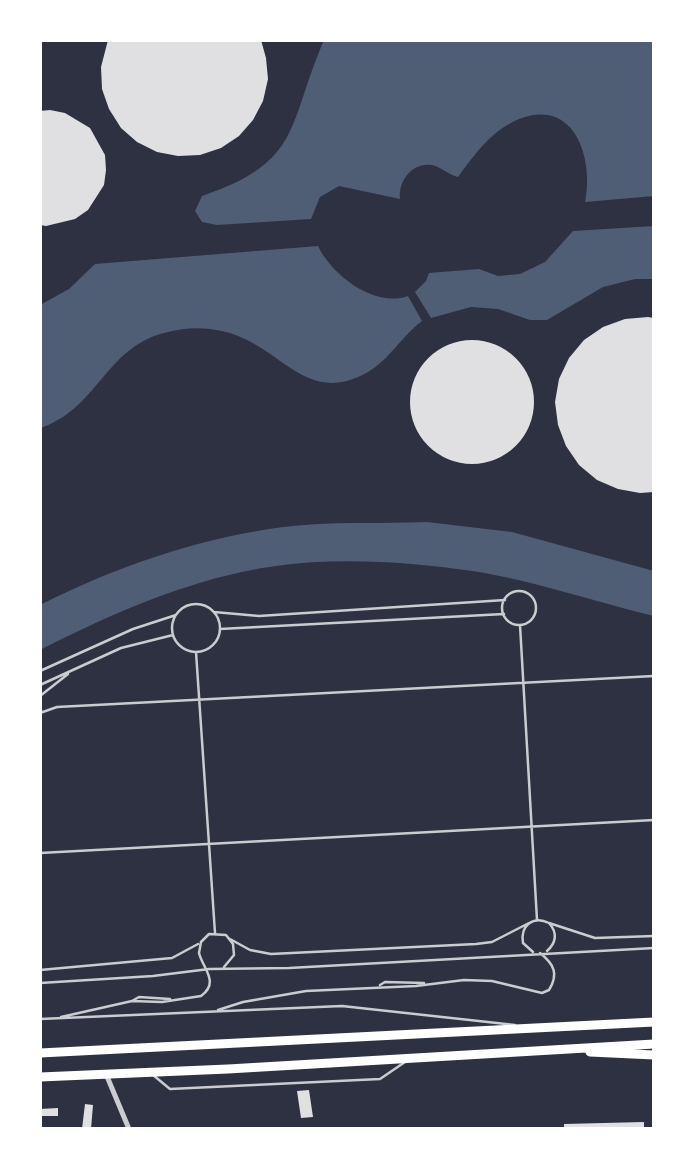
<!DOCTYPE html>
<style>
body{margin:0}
#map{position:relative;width:694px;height:1169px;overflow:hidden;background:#2d3142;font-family:Lato,sans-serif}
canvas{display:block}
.frame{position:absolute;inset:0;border:42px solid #fff;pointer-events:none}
</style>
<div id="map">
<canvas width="694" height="1169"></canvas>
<div class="frame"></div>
</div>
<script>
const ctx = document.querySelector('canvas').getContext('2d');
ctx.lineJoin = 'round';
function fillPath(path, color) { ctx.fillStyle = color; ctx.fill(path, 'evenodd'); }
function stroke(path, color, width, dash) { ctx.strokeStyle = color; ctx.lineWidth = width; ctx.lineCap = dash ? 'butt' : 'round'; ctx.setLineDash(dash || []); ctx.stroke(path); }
fillPath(new Path2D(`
 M324,40H654V196L585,202C594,161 576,99 522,118C493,128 475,154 458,177C448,175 442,167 432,165C412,162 398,181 400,199L339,186L320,197L311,219L217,225L202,222L195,211L202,196C303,162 287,125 324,40Z
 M654,226V279H635L603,287L547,320H530L498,309L471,307L431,318L415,292L426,281L429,273L479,269L498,276L520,274L545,262L573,231Z
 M318,246C332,275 374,308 408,296L422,321C402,336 389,360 368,372C314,403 288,360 247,340C221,327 192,325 164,333C105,348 97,410 40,428V305L69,289L95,264Z
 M427,522L512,532L654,571V616C596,602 531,580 472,571C410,562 339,557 276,566C194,577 113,613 40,650V605C115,567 199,538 283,527C330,521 379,524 427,522Z`), '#4f5d75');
fillPath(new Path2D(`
 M108,40H261L266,58L268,79L263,101L253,120L239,136L221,148L200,155L178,156L157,152L137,142L121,128L109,109L102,89L101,67Z
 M50,110L65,113L90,128L105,155L106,170L104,185L88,210L75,219L46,226L40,225V111Z
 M648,317L654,318V492L640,493L618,489L597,480L579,465L566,446L558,425L555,402L559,379L569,358L584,340L603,327L625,319Z
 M410 402a62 62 0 1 1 124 0a62 62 0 1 1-124 0Z
 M309,1090L313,1117L301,1118L297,1091Z
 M85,1104L93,1105L91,1129H82Z
 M58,1108V1116H40V1109Z
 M644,1122V1129H564V1124Z`), '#e0e0e3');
stroke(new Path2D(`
 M502 608a17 17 0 1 1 34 0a17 17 0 1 1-34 0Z
 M172 628a24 24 0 1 1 48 0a24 24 0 1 1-48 0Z
 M214,612L259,616L505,600
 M520,625L537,920
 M220,629L504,614
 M196,652L215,933
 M40,671L133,629L176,615
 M40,685L121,648L173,635
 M40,696L68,674
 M40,713L57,707L654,676
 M40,853L654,820
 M549,923L595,938L654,936
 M230,939L250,950L271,954L476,944L492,942L529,923
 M533,952L523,943C520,926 533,915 549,923C558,933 556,943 547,951
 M40,970L172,958L198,944
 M40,983L153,976L209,969L289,968L654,948
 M380,985L385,982L424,983
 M132,1001L162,1002L201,996C220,982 203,969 199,953L201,942L209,934L226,935L233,944L234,955L224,967
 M218,1010L243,1002L306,991L416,986L464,980L492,981L542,993L549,990C559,974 554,964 540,953
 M61,1017L132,1001L139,997L170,999
 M40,1019L342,1006L515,1025
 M153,1075L170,1089L380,1079L405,1062`), '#caccd0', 2.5);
stroke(new Path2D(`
 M106,1074L129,1129`), '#caccd0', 5);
stroke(new Path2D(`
 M590,1052L654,1055
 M40,1053L654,1022
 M40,1077L228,1069L654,1044`), '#fff', 9);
</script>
